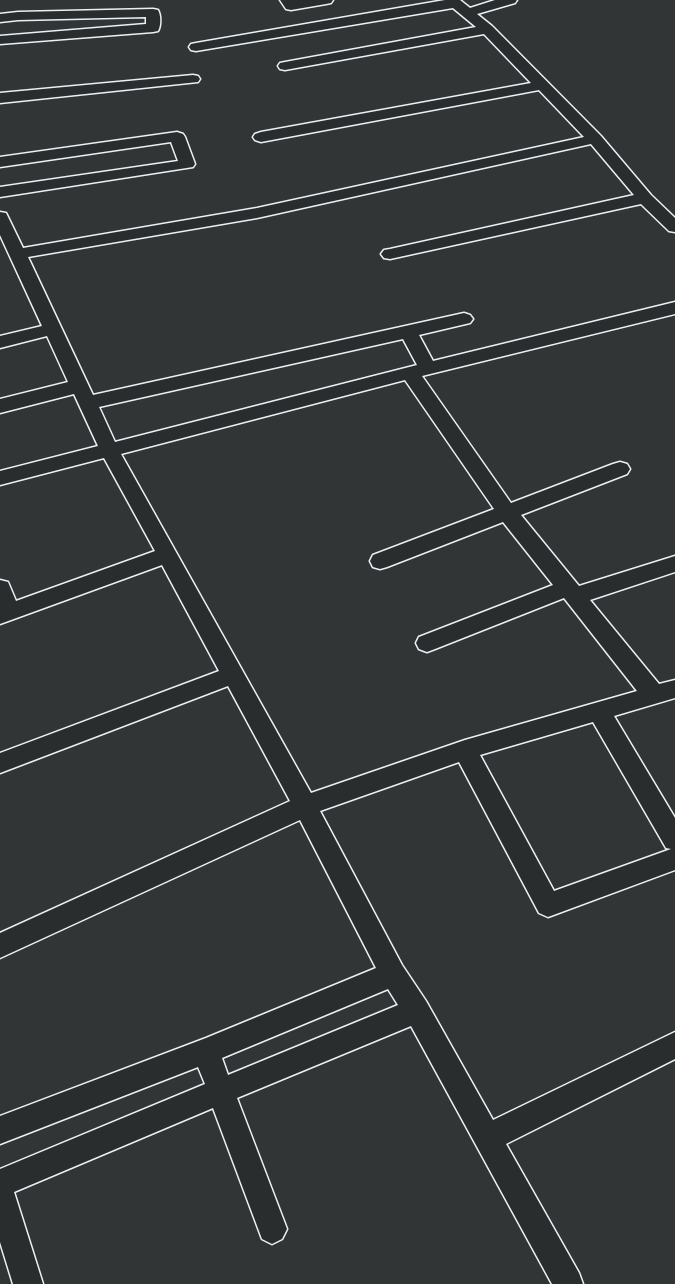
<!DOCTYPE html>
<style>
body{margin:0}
canvas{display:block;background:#323536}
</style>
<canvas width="675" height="1284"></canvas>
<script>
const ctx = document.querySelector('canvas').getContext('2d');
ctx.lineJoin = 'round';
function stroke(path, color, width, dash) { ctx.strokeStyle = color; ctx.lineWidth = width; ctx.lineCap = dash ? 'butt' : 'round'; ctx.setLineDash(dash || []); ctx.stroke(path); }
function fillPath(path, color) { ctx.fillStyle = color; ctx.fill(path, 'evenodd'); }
const minor = new Path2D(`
 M280,0H333L331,3L326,4L291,10L286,9Z
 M445,0H460L470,8L495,0H517L515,3L477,14L492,26L601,136L651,195L675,218V232L669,231L641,204L390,259L384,258L381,254L384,250L390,249L634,195L591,144L257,218L28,257L93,395L464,313L470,315L473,319L470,323L419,335L433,361L675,302V314L422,376L511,503L613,464L620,462L627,464L630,469L627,474L521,515L579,586L675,556V572L590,600L659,684L675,680V698L614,716L675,818V870L548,917L539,913L459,762L320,811L402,965L426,1001L493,1120L675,1032V1059L506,1144L579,1273L583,1284H552L411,1026L237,1098L287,1229L282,1239L272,1244L262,1239L213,1108L14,1192L43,1284H13L0,1242V1169L205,1084L198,1067L0,1144V1116L206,1038L376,968L300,820L0,958V933L290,801L228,686L0,773V753L219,671L162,565L0,624V580L8,582L16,601L155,551L104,458L0,485V471L98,446L74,394L0,413V399L68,382L47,336L0,348V336L42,326L0,235V212L6,213L8,217L23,248L257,208L584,137L539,90L261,142L255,140L253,137L255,134L261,132L531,83L484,34L285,70L280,69L278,66L280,63L285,62L476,27L453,8L196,51L191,50L189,47L191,44L196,43ZM403,339L417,365L115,442L99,407ZM405,380L494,509L373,555L370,561L373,567L380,569L387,567L503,522L553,585L419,637L416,643L419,649L427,652L435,649L564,598L637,691L465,740L311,793L121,454ZM593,722L666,848L671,849L554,891L480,755ZM388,989L398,1005L228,1075L222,1058Z
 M153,9L158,10C161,15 161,26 158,31L153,32L0,44V36L146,24V17L18,20L0,22V14L18,12Z
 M193,75L198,76L200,79L198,82L0,103V93Z
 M177,132L183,134L185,137L195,164L193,167L0,197V187L178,161L171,142L0,167V157Z`);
stroke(minor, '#e8f1f8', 3);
fillPath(minor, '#2a2d2e');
</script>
